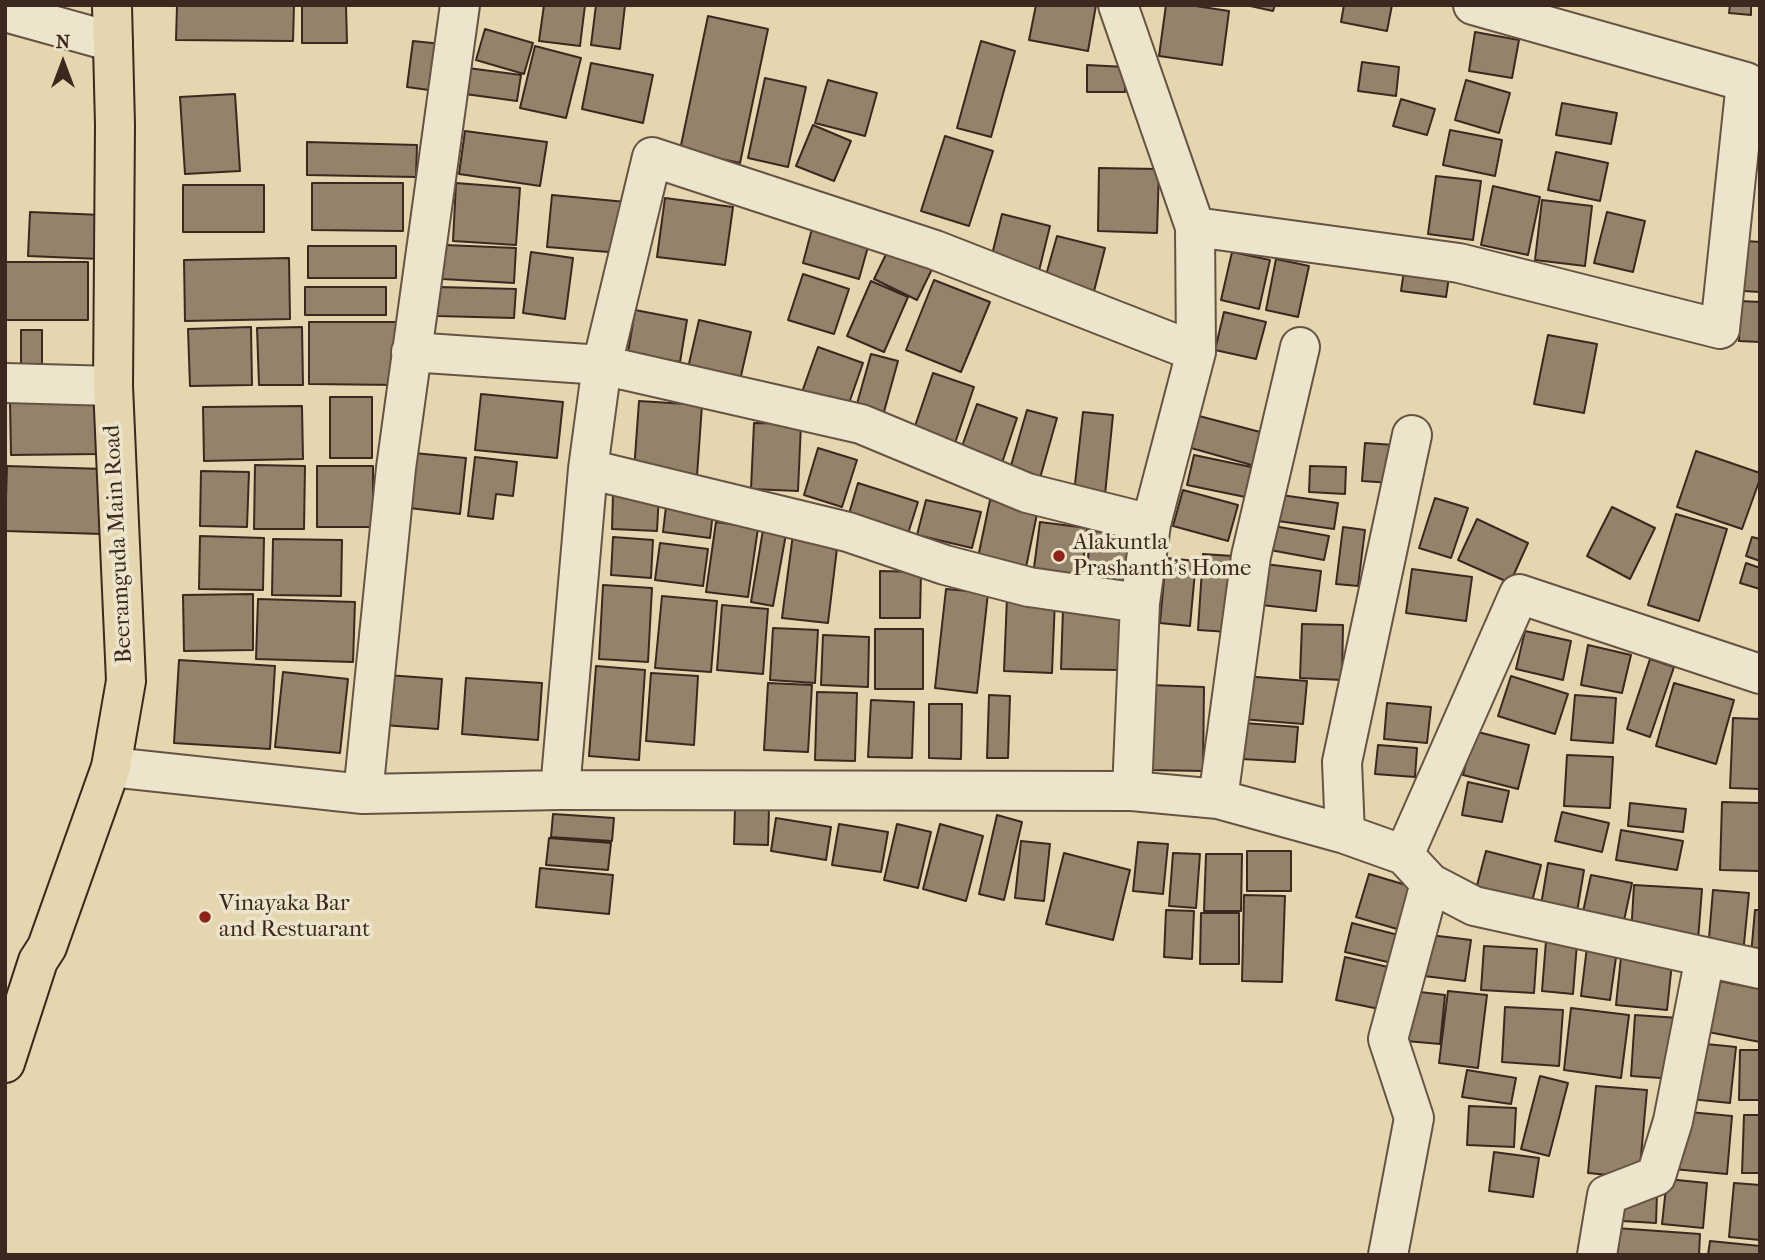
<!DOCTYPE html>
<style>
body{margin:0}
#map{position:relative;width:1765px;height:1260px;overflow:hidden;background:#e4d7af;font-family:"IM FELL French Canon",serif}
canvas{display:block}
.frame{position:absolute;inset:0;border:7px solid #3b281f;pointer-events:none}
.north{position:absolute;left:28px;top:28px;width:70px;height:70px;-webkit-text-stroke:5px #ede5cb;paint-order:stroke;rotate:0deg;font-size:19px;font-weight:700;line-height:28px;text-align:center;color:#3b281f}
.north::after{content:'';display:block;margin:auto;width:24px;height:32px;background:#3b281f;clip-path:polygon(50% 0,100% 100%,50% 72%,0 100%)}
</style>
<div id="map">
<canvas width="1765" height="1260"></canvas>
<div class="frame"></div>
<div class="north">N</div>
</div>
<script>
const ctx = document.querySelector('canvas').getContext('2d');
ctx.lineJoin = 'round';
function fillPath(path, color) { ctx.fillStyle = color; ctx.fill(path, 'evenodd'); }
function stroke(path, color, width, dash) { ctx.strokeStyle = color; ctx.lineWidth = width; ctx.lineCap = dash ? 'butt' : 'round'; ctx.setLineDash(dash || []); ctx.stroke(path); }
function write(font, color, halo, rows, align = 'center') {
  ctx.font = font + ' "IM FELL French Canon",serif'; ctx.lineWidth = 7; ctx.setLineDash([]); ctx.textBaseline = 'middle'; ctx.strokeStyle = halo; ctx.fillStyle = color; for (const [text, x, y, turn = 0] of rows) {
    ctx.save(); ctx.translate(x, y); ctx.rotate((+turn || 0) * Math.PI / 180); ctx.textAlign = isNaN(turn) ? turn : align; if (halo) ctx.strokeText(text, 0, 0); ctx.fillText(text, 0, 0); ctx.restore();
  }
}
const building = new Path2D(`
 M177,5H294L293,41L176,40Z
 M302,5H346L347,43H302Z
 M544,5H585L580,46L539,41Z
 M596,5H625L620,49L591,45Z
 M1036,5H1096L1088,51L1029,40Z
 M1166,5H1189L1229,11L1222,65L1159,56Z
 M1246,5H1275L1273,11Z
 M1344,5H1392L1387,31L1341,22Z
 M1730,5H1751V15L1729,13Z
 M708,16L768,29L740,163L680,150Z
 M485,29L533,43L524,74L476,60Z
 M1475,32L1519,40L1512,78L1469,71Z
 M413,41L442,44L436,91L407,87Z
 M981,41L1015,51L991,137L957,128Z
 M535,46L581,58L566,118L520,108Z
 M1362,62L1399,67L1396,96L1358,91Z
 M591,63L653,75L643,123L582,109Z
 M1087,65L1126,67L1125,92H1087Z
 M468,68L521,75L517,101L465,94Z
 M765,78L806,87L788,167L748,158Z
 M828,80L877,93L865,136L815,123Z
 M1466,80L1510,93L1499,133L1455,120Z
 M235,94L240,171L185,174L180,97Z
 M1401,99L1435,109L1427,135L1393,126Z
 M1562,103L1617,113L1611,144L1556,135Z
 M813,125L851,141L834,181L796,166Z
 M1450,130L1502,140L1495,176L1443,165Z
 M465,131L547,142L540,186L459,174Z
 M945,136L993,151L969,226L921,211Z
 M307,142L417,145L416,177L307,175Z
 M1556,152L1608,163L1600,201L1548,190Z
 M1099,168L1159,169L1157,233L1098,231Z
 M1436,176L1481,181L1473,240L1428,234Z
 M312,183H403V231L312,230Z
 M456,183L520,188L516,245L453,241Z
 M183,185H264V232H183Z
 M1493,186L1540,197L1528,255L1481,245Z
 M552,195L626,202L621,253L547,247Z
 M665,198L733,207L725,265L657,257Z
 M1542,200L1592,206L1585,266L1535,260Z
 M30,212L102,215L101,259L28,256Z
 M1607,212L1645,221L1633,272L1594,263Z
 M1002,214L1050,226L1037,279L989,267Z
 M814,221L871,236L859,279L803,263Z
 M1057,236L1105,248L1092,299L1043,286Z
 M1746,241L1760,242V292L1743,291Z
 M892,242L935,263L917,300L874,279Z
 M445,245L516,248L514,283L442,279Z
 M308,246H396V278H308Z
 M531,252L573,258L565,319L523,313Z
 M1232,252L1270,260L1259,309L1221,300Z
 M289,258L290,319L185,321L184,260Z
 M1276,259L1309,266L1298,317L1266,310Z
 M5,262H88V320H5Z
 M1405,264L1450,270L1446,297L1401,291Z
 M803,274L849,289L834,334L788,320Z
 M934,280L990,302L961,372L906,350Z
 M871,281L908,297L884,352L847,336Z
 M305,287H386V315H305Z
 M439,287L516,289L514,318L437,316Z
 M1740,301L1760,302V342L1739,341Z
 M635,310L687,320L680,362L628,353Z
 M1224,312L1266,322L1256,359L1215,350Z
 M699,320L751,332L740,380L688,368Z
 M309,322H398L397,385L309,384Z
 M251,327L252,385L190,386L188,329Z
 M302,327L303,385H259L257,328Z
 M21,330H42V379L21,378Z
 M1548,335L1597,344L1584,413L1534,404Z
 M818,347L863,363L847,409L802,392Z
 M871,354L898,361L882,419L855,411Z
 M933,373L974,387L955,443L914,429Z
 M481,394L563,402L557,458L475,450Z
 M330,397H372V458H330Z
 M98,400L99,454L11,455L10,401Z
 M639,401L702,405L697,476L634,471Z
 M977,404L1017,418L1002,463L961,449Z
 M302,406L303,459L204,461L203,407Z
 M1027,410L1057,418L1040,478L1010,469Z
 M1083,412L1113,415L1104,505L1073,502Z
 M1199,416L1264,433L1255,466L1191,448Z
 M754,423L801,424L798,491L751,489Z
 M1365,443L1395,445L1392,483L1362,481Z
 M818,448L857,460L842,507L804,495Z
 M1696,451L1760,473V479L1742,529L1677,507Z
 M414,453L466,458L460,514L409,508Z
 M1194,455L1256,468L1250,498L1187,485Z
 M475,457L517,462L513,496L496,494L493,519L468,516Z
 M255,465L305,466L304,529H254Z
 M7,466L104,469L102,534L5,531Z
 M317,466H373V527H317Z
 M1310,466L1346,467L1345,494L1309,492Z
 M201,471L249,472L247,527L200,526Z
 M858,483L918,502L905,543L846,524Z
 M1183,490L1238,505L1228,541L1173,526Z
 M613,493L659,494L657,531L612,529Z
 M1281,495L1338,503L1334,529L1278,521Z
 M667,498L714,504L710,538L663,532Z
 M1435,498L1468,508L1451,558L1419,548Z
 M926,500L981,512L972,548L917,535Z
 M990,500L1038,509L1024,577L976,567Z
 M1612,507L1655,528L1630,579L1587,556Z
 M1676,514L1727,529L1699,621L1648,605Z
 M1477,519L1528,543L1510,583L1458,560Z
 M716,522L758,528L748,597L706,592Z
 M1040,522L1087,528L1080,589L1032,583Z
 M1274,526L1329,536L1324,560L1270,550Z
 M1343,527L1365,530L1358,586L1336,584Z
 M763,530L786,534L773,606L751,602Z
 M1090,531L1133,534L1130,591L1086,588Z
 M793,534L838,540L828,623L782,618Z
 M200,536L264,538L263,590L199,589Z
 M613,537L653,540L651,578L611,575Z
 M1752,537L1760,539V561L1746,556Z
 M273,539L342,540L341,596L272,595Z
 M660,543L708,549L703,586L655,580Z
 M1203,554L1233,556L1229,632L1198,630Z
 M1166,558L1196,561L1190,626L1160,623Z
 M1257,563L1321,571L1316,611L1252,604Z
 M1746,563L1760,568V589L1740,583Z
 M1412,569L1472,577L1466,621L1406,613Z
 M880,571L921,572L920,618H880Z
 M603,585L652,588L648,662L599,659Z
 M946,589L988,593L977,693L935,688Z
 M253,594V650L184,651L183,595Z
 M662,596L717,601L711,672L655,668Z
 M1007,597L1055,599L1052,673L1004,671Z
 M258,599L355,602L353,662L256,659Z
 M722,605L768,609L763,674L717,670Z
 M1063,609L1120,610L1119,670L1061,669Z
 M1302,624L1343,625L1342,680L1300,678Z
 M773,628L818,630L815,683L770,680Z
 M875,629H923V689H875Z
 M1525,631L1571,641L1563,680L1516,669Z
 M823,635L869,637L868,687L821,685Z
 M1588,645L1631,655L1622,693L1581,685Z
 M1650,659L1674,667L1650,737L1627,729Z
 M179,660L275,666L270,749L174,743Z
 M596,666L645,670L639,760L589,756Z
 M283,672L348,679L340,753L275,747Z
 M651,673L698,676L694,745L646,741Z
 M387,675L442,679L438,729L383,725Z
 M1244,676L1307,681L1303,724L1241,719Z
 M1511,676L1568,694L1555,734L1498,716Z
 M466,678L542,683L538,740L462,734Z
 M768,683L812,685L808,752L764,750Z
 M1674,683L1734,700L1716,764L1656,746Z
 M1151,685L1204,687L1203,771L1150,770Z
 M817,692L857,693L855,761L815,760Z
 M989,695L1010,696L1008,758H987Z
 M1575,695L1616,698L1613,743L1571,740Z
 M871,700L914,702L912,758L868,757Z
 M1387,703L1431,707L1427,743L1384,739Z
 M929,704H962L961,759L929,758Z
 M1733,718L1760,719V789L1730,788Z
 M1244,723L1298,727L1295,762L1242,759Z
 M1474,731L1529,745L1518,789L1463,775Z
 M1378,745L1417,748L1415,777L1375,774Z
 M1567,755L1613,757L1610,808L1564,806Z
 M1468,782L1509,791L1502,822L1462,815Z
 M1722,802L1760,803V871L1720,870Z
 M1630,803L1686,809L1683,832L1628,826Z
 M735,808L769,809L768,845L734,844Z
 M1562,812L1609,823L1602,852L1555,841Z
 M553,814L614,818L612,841L551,837Z
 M997,815L1022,822L1004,900L979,894Z
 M776,818L831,827L826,860L771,851Z
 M839,824L888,832L881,872L832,865Z
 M897,824L931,832L918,888L884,880Z
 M940,824L983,836L966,901L923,889Z
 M1621,830L1683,841L1677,870L1616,860Z
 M549,838L611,843L608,870L546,865Z
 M1021,841L1050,844L1044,901L1015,898Z
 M1138,842L1168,844L1163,894L1133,891Z
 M1247,851H1291V891H1247Z
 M1486,851L1541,865L1531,906L1475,893Z
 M1064,853L1130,870L1113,940L1046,924Z
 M1173,853L1200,854L1196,908L1169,906Z
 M1206,854H1242L1241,911H1204Z
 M1548,863L1584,870L1576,918L1540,911Z
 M540,868L613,875L609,914L536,907Z
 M1369,874L1416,888L1404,931L1356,917Z
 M1591,875L1632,883L1622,930L1581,921Z
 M1634,885L1702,889L1698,940L1631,935Z
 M1713,890L1749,893L1743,954L1708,950Z
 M1244,895L1285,896L1282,982L1242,981Z
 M1166,910L1194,911L1192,959L1164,957Z
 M1755,910H1760V955H1751Z
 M1201,913H1239V964H1200Z
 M1352,923L1398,935L1392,963L1345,952Z
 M1430,935L1471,940L1465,981L1424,976Z
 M1546,941L1577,943L1573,994L1542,991Z
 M1484,946L1537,949L1534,993L1481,990Z
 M1587,947L1617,950L1610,1000L1581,996Z
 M1345,957L1388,967L1379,1009L1336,1000Z
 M1621,957L1672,963L1667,1010L1616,1005Z
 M1714,980L1760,989V1042L1703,1031Z
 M1412,991L1445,995L1440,1044L1406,1041Z
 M1448,991L1487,995L1478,1068L1439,1063Z
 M1505,1007L1563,1010L1559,1066L1502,1062Z
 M1571,1008L1629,1015L1621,1078L1564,1070Z
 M1635,1015L1679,1018L1676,1079L1631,1076Z
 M1696,1043L1736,1047L1730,1103L1690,1099Z
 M1740,1050H1760V1100H1739Z
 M1467,1070L1516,1078L1511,1104L1462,1097Z
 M1540,1076L1568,1083L1549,1156L1521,1149Z
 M1596,1086L1647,1090L1639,1178L1588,1173Z
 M1469,1106L1516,1108L1514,1147L1467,1145Z
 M1678,1111L1732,1116L1727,1174L1673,1169Z
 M1744,1115H1760V1173H1742Z
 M1494,1152L1539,1158L1533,1197L1489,1191Z
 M1667,1179L1707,1183L1703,1228L1662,1224Z
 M1734,1183L1760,1185V1240L1729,1237Z
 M1625,1192L1657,1193L1656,1223L1622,1221Z
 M1616,1228L1700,1234L1699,1255H1614Z
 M1710,1241L1760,1246V1255H1708Z`);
fillPath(building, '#93836a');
stroke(building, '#3b281f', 2);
const minor = new Path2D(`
 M1118,5L1195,227L1196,352L1151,524L1140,603L1132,791
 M5,12L113,42
 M1195,227L1459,263L1720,329L1746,82L1473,5
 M411,352L602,365L861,424L1027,493L1151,524
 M5,383L113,386
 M588,469L848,532L945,565L1029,587L1140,603
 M111,767L363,794L560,790L1132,791L1218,799L1345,834L1404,855L1430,883L1474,906L1760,969
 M560,790L588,469L602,365L652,157L935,250L1196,352
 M363,794L396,468L460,5
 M1218,799L1251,556L1300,347
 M1345,834L1342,762L1412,435
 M1404,855L1519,594L1760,674
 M1388,1255L1414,1118L1388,1039L1430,883
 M1597,1255L1607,1195L1656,1176L1673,1121L1705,957`);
const major = new Path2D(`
 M5,1063L38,961L47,947L111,767L126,681L113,386L115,125L112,5`);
stroke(minor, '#655443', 42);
stroke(major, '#3b281f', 42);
stroke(minor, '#ede5cb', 38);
stroke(major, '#e4d7af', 38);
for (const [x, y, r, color] of [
 [1059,556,7,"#8f2418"],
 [205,917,7,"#8f2418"]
]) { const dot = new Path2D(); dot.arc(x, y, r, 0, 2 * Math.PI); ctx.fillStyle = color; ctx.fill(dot); stroke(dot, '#ede5cb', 2.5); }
write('23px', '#3b281f', '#ede5cb', [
 ["Alakuntla",1073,543],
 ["Prashanth's Home",1073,569],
 ["Vinayaka Bar",219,904],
 ["and Restuarant",219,930]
], 'left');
write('23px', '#3b281f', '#ede5cb', [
 ["Beeramguda Main Road",119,544,-93]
]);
</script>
